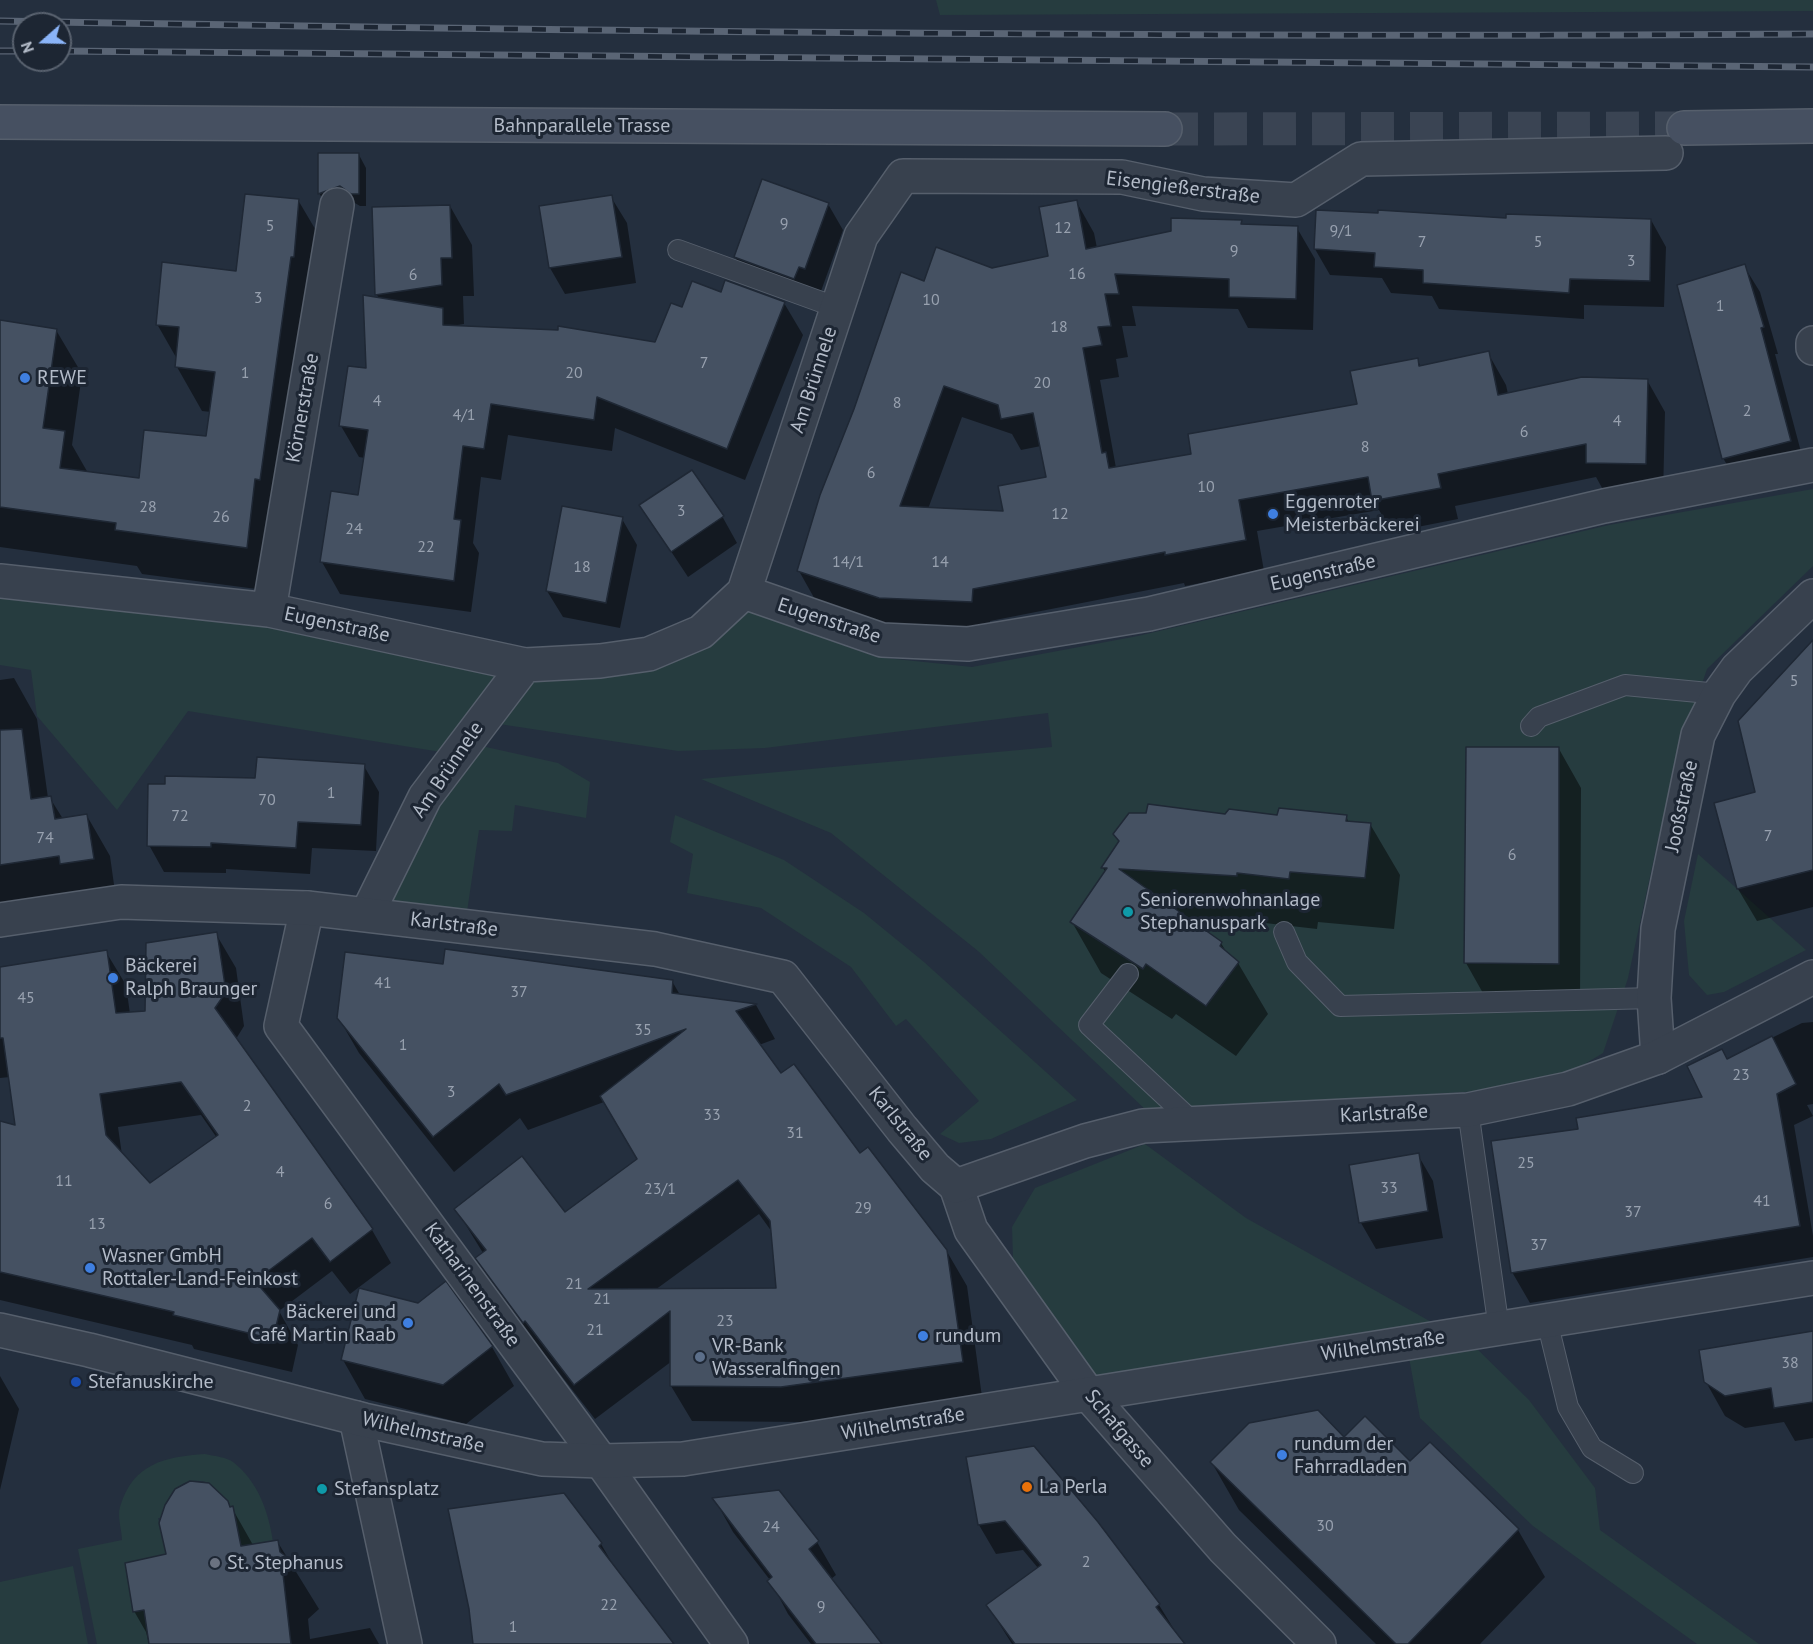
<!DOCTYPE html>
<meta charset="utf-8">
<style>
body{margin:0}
#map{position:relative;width:1813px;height:1644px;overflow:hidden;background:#242f3e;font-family:"PT Sans",sans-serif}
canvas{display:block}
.north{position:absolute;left:12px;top:12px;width:60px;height:60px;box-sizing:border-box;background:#1d2633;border:2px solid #59626f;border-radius:50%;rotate:250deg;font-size:16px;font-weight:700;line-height:24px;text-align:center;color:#b4bcc9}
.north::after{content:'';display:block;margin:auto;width:21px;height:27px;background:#8ab4f8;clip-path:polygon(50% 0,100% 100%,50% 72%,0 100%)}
</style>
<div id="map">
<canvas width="1813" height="1644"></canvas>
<div class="north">N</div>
</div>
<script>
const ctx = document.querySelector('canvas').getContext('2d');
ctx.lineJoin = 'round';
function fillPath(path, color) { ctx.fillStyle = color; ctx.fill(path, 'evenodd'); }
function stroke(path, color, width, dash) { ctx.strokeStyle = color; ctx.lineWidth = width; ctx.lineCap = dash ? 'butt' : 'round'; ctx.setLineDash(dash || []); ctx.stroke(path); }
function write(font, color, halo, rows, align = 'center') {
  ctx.font = font + ' "PT Sans",sans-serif'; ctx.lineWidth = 6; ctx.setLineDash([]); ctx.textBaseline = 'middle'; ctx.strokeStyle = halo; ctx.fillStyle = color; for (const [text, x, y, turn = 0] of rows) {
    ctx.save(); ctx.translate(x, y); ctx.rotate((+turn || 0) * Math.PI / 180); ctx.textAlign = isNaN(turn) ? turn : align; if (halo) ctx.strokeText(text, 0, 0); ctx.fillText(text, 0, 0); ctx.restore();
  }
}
fillPath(new Path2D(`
 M936,0H1813V11L940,15Z
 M1813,489V566L1707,669L1688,725L1659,835L1628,978L1603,1053L1568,1074L1480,1091L1148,1112L978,951L831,833L701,779L1052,747L1048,713L765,748L678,751L499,724L534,675L702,645L750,611L876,657L972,667L1138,636L1609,525Z
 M0,589L269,619L510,671L447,753L188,711L117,810L37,716L31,670L0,665Z
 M477,745L558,763L590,782L586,818L515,805L512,831L479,830L467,912L383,903L437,803Z
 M675,815L784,860L864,913L924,962L1077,1100L991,1139L959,1143L940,1134L979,1101L906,1019L896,1026L851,967L761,908L687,893L693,854L670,842Z
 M1698,854L1806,950L1724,992L1707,995L1689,975L1684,921Z
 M1145,1144L1246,1218L1442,1328L1095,1384L1013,1258L1012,1227L1035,1188Z
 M1471,1343L1529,1400L1595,1488L1600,1530L1759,1644H1697L1533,1526L1420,1418L1408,1352Z
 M205,1454C214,1456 226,1457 233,1462C258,1481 269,1513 273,1542L235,1548L233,1507H230L209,1483C180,1474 169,1495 161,1518H158L168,1559L125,1564L134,1604L133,1611L144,1608L149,1644H97L78,1549L122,1540C122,1531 117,1516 120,1507C133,1463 165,1457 205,1454Z
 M73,1566L88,1644H0V1582Z`), '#263c3f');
fillPath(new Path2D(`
 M359,155L366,168V206H360L348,199L327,206L319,193Z
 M611,197L627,223L636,283L565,294L550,268Z
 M298,200L324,244L272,591L142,574L137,566L0,547V322L56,330L82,374L72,445L88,473L141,480L207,437L211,412L202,411L177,367V359L157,324L237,272Z
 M1076,201L1094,233L1097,248L1241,221L1243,226L1297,228L1315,259L1313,330L1248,328L1238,309L1132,306L1136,326H1122L1128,357L1116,359L1119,377L1100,380L1116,468L1193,455L1359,406L1417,359L1421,367L1488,353L1506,385L1508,394L1647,380L1665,412L1663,496L1606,495L1596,477L1455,506L1458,519L1392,532L1379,510L1257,531L1264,571L1185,586L1184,583L990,621V634L899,629L817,603L799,571L924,282L1050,257ZM962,417L1012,434L1021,450L1041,446L1047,478L1005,512L928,509Z
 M828,204L843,230L820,294L750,284L735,257Z
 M450,206L472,245L474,296H463L464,324L451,326L656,344L683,309L722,294L784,303L803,335L745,480L615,428L612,451L508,435L501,480L481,477L473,543L479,553L471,612L340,594L322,562L360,497L365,458L359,457L341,426L368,370L379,299L377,295Z
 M1651,220L1666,247L1664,307L1584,305V319L1439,309L1432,296L1391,293L1382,278L1330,275L1315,249Z
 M1744,266L1760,292L1778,354H1775L1805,467L1739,485L1723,458Z
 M641,506L722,516L737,543L688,577Z
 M622,519L637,545L620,628L563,617L547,591Z
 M1813,642V907L1757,921L1738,889L1757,793Z
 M14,678L37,719L48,798H50L63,819L87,816L110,856L116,899L0,909V680Z
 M1559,749L1581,788L1580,1003L1488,1002L1466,963Z
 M364,766L379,792L376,851L312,848L310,874L226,869V873L164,872L149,845L257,779Z
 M1226,816H1346L1349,823L1370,824L1400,875L1394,929L1318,922L1317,929L1265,923V926L1191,922L1221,943L1228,955L1238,963L1268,1014L1236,1056L1176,1014L1172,1019L1101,973L1072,922L1106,873L1103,868L1120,843L1115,834Z
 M216,934L236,968L244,1026L236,1039L372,1230L391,1263L350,1294L332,1271L279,1311L298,1345L292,1372L194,1349L192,1345L0,1300V1122L17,1127L10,1077L0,1078V968L106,952L126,985L130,1014L146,1013ZM201,1115L217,1138L150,1185L122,1155L118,1127Z
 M445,966L672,981L680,995L756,1005L775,1039L759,1045L781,1075L860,1156L946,1250L967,1286L982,1397L802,1422L692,1421L671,1386L672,1361L595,1419L546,1356L544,1357L497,1294L477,1258L483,1253L456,1209L565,1214L638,1160L604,1102L528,1130L520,1118L454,1172L359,1053L338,1017ZM759,1214L772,1232L778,1290H655Z
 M1813,1022V1104L1807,1105L1813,1116L1794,1125L1813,1236V1257L1530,1303L1512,1272L1580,1130L1704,1098L1727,1060L1802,1023Z
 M1418,1155L1433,1181L1443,1238L1376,1249L1361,1223L1351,1166Z
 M445,1283L492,1347L514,1386L466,1424L365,1399L343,1360Z
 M1813,1332V1438L1795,1441L1784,1422L1745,1428L1725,1416L1706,1382Z
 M0,1376L19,1409L0,1490Z
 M1344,1439L1410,1463L1430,1444L1518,1530L1545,1577L1480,1644H1376L1239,1510L1212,1463Z
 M968,1458L1097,1523L1159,1605L1183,1644H1012L988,1606L1038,1568L1023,1550L996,1554L979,1525Z
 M179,1487L232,1508L253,1545L277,1541L319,1609L308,1619L310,1639L370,1628L379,1644H149L146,1632L134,1611L168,1556L161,1523L170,1497Z
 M563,1495L601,1544L616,1570L673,1644H476Z
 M715,1500L817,1542L836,1575L831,1579L881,1644H811L788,1614L770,1580L733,1532Z`), '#0007');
const building = new Path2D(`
 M318,153H359V194H351L340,186L318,194Z
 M762,179L829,203L805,269L799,267L794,279L734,257Z
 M245,194L299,199L294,257H291L260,480L255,479L247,548L115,530L116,523L0,507V320L57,329L43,428L65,431L60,468L139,478L144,430L206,436L215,372L175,367L179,327L156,325L162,262L236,271Z
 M612,195L622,257L549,268L539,206Z
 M1077,200L1086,249L1171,231V218L1242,220L1241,224L1298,226L1296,299L1229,297V279L1115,274L1119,294H1105L1111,326L1098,327L1102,345L1083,348L1102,453L1106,452L1109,468L1191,454L1188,434L1357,404L1350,371L1418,358L1419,366L1489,351L1498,395L1582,377L1648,379L1646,464L1586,463V444L1438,474L1441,488L1372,501L1368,477L1239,500L1246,540L1165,555V552L973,589L972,602L879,598L797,571L820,495L854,409L901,272L924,281L936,247L992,268L1048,256L1039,207ZM944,386L998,405L1001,419L1033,413L1046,477L998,486L1003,511L900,506Z
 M450,205L452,258H441L442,285L375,295L372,207Z
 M1316,210L1378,213V210L1506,218V214L1651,219L1650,281L1570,279L1569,293L1423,283V270L1374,267L1375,253L1314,249Z
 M1745,264L1764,327L1761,328L1791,441L1722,459L1677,285Z
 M725,280L785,302L727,449L597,397L594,420L491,404L484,449L463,446L454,519L461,520L454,581L320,562L331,491L358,495L368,430L339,426L348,366L366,368L363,295L443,308V325L558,330V326L655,342L671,303L682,307L692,281L721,292Z
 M692,470L724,516L671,552L639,505Z
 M562,506L623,517L606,603L546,591Z
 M1813,640V870L1737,889L1714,803L1755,792L1738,721Z
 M22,729L31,799L51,796L55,819L87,814L94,859L60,864L59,856L0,865V730Z
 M1466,747H1559V964L1464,963Z
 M257,757L365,764L361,825L298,822L296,848L211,843V847L147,846L148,784H165V776L255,778Z
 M1148,804L1225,814L1229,809L1277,815L1279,808L1347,815L1346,821L1371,823L1365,878L1290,872L1289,879L1237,873V876L1119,869L1222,942L1220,946L1239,962L1206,1006L1146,964L1143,969L1070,922L1107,868H1101L1119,841L1113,834L1129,813H1146Z
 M217,932L226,992L215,1008L373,1229L330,1262L312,1238L255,1281L280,1310L273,1339L173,1315L174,1312L0,1272V1121L15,1125L3,1038H0V967L107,950L116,1013L145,1011L146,943ZM181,1082L218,1135L150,1183L106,1135L100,1094Z
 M445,949L673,980L672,993L757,1004L736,1011L781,1073L794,1064L860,1153L868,1147L947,1250L963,1362L781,1387L670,1386V1311L574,1385L525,1321L523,1323L475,1258L486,1250L454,1209L522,1156L565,1212L637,1159L600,1096L686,1029L506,1095L499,1084L433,1137L337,1018L345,952L443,964ZM738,1180L770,1221L776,1288L588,1289Z
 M1772,1036L1796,1084L1777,1094L1800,1226L1511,1273L1491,1141L1578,1129L1576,1118L1702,1097L1687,1066L1722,1049L1727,1059Z
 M1419,1153L1428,1211L1359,1223L1349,1165Z
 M446,1281L493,1346L443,1385L341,1360L359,1288L418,1303Z
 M1813,1331V1402L1774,1408L1771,1388L1725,1396L1704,1382L1699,1350Z
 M1318,1410L1344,1437L1365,1416L1410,1461L1430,1442L1519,1529L1408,1644H1396L1210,1462L1249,1423Z
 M1034,1446L1098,1522L1160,1604L1156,1607L1185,1644H1015L986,1605L1041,1565L1005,1521L978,1525L966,1457Z
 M190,1481L209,1483L228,1501L230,1507L233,1506L241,1546L278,1540L280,1552L295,1563L283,1574L291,1644H149L144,1610L133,1612L125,1563L166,1554L159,1523L165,1505L175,1489Z
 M779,1490L819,1541L809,1549L882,1644H816L767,1581L772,1577L712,1498Z
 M564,1493L602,1543L599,1546L674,1644H473L469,1609L448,1509Z`);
fillPath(building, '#455162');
stroke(building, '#1f2835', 1.5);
stroke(new Path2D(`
 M1165,129L1684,128`), '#3a4453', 33, [33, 16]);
const service = new Path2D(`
 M678,250L838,308
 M1531,726L1539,717L1625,685L1719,694
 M1284,932L1297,962L1340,1006L1654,998
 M1128,974L1089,1025L1194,1123
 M1468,1110L1499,1329
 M1547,1321L1568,1407L1592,1448L1633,1473`);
const minor = new Path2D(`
 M1813,343V348
 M0,581L269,610L525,665L600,661L649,654L701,632L744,592L861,236L903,176L1122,177L1203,194L1296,200L1361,159L1666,153
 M744,592L882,640L968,644L1149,614L1604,506L1813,465
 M269,610L337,205
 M307,908L281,1026L601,1461L731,1644
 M367,914L425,797L525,665
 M1658,1057L1654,998L1658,929L1698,735L1719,694L1737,669L1813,596
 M956,1186L971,1230L1089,1395L1223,1548L1319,1644
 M356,1418L405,1644`);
const tertiary = new Path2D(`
 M0,920L121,902L307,908L655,949L783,977L902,1129L935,1168L956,1186L1085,1141L1143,1126L1468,1110L1568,1089L1658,1057L1813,977
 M0,1330L89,1350L364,1420L542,1459L601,1461L683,1459L1813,1278`);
const secondary = new Path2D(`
 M0,122L1165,129
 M1684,128L1813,126`);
stroke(service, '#565f6c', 22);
stroke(minor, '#565f6c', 36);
stroke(tertiary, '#565f6c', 36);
stroke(secondary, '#565f6c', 36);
stroke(service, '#38414e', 20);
stroke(minor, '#38414e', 33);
stroke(tertiary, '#38414e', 33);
stroke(secondary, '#465061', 33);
const rail = new Path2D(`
 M0,21C604,32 1209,38 1813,34
 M0,51H24
 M60,51L1813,67`);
stroke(rail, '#5a6575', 7);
stroke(rail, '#1d2633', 4.5, [14]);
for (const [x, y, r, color] of [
 [25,378,6,"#3f7fe0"],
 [1273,514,6,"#3f7fe0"],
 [1128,912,6,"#0f9aa8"],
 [113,978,6,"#3f7fe0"],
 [90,1268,6,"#3f7fe0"],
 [408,1323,6,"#3f7fe0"],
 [923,1336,6,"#3f7fe0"],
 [700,1357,6,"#5c6f8a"],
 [76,1382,6,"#1a4fb4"],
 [1282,1455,6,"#3f7fe0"],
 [1027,1487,6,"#e8710a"],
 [322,1489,6,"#0f9aa8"],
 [215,1563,6,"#6b7280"]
]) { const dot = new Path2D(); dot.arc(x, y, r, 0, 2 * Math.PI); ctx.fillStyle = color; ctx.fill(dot); stroke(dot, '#1d2633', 2); }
write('16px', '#98a1af', null, [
 ["9",784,224],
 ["5",270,226],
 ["12",1063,228],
 ["9/1",1341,231],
 ["7",1422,242],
 ["5",1538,242],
 ["9",1234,251],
 ["3",1631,261],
 ["16",1077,274],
 ["6",413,275],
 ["3",258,298],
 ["10",931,300],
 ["1",1720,306],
 ["18",1059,327],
 ["7",704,363],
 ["1",245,373],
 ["20",574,373],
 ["20",1042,383],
 ["4",377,401],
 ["8",897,403],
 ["2",1747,411],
 ["4/1",464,415],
 ["4",1617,421],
 ["6",1524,432],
 ["8",1365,447],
 ["6",871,473],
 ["10",1206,487],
 ["28",148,507],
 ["3",681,511],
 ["12",1060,514],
 ["26",221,517],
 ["24",354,529],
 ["22",426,547],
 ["14/1",848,562],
 ["14",940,562],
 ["18",582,567],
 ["5",1794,681],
 ["1",331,793],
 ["70",267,800],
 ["72",180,816],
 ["7",1768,836],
 ["74",45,838],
 ["6",1512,855],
 ["41",383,983],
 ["37",519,992],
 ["45",26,998],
 ["35",643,1030],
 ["1",403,1045],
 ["23",1741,1075],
 ["3",451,1092],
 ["2",247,1106],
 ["33",712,1115],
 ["31",795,1133],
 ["25",1526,1163],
 ["4",280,1172],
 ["11",64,1181],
 ["33",1389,1188],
 ["23/1",660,1189],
 ["41",1762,1201],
 ["6",328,1204],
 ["29",863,1208],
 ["37",1633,1212],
 ["13",97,1224],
 ["37",1539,1245],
 ["21",574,1284],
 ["21",602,1299],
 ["23",725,1321],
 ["21",595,1330],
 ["38",1790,1363],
 ["30",1325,1526],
 ["24",771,1527],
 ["2",1086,1562],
 ["22",609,1605],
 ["9",821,1607],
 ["1",513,1627]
]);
write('20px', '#b4bcc9', '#1d2633', [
 ["Bahnparallele Trasse",582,126],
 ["Eisengießerstraße",1183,188,7],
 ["Am Brünnele",814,380,-72],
 ["Körnerstraße",303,408,-80],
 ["Eugenstraße",1323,573,-13],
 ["Eugenstraße",829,621,18],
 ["Eugenstraße",337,625,12],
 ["Am Brünnele",448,770,-56],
 ["Jooßstraße",1682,806,-78],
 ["Karlstraße",454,925,7],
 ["Karlstraße",1384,1114,-3],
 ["Karlstraße",900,1124,51],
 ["Katharinenstraße",472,1285,54],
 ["Wilhelmstraße",1383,1346,-8],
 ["Wilhelmstraße",903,1424,-9],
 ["Schafgasse",1119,1429,50],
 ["Wilhelmstraße",423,1433,13]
]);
write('20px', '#b4bcc9', '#1d2633', [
 ["REWE",37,378],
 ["Eggenroter",1285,502],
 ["Meisterbäckerei",1285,525],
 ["Seniorenwohnanlage",1140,900],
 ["Stephanuspark",1140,923],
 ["Bäckerei",125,966],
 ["Ralph Braunger",125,989],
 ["Wasner GmbH",102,1256],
 ["Rottaler-Land-Feinkost",102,1279],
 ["Bäckerei und",396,1312,"right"],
 ["Café Martin Raab",396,1335,"right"],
 ["rundum",935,1336],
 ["VR-Bank",712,1346],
 ["Wasseralfingen",712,1369],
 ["Stefanuskirche",88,1382],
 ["rundum der",1294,1444],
 ["Fahrradladen",1294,1467],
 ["La Perla",1039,1487],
 ["Stefansplatz",334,1489],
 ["St. Stephanus",227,1563]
], 'left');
</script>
